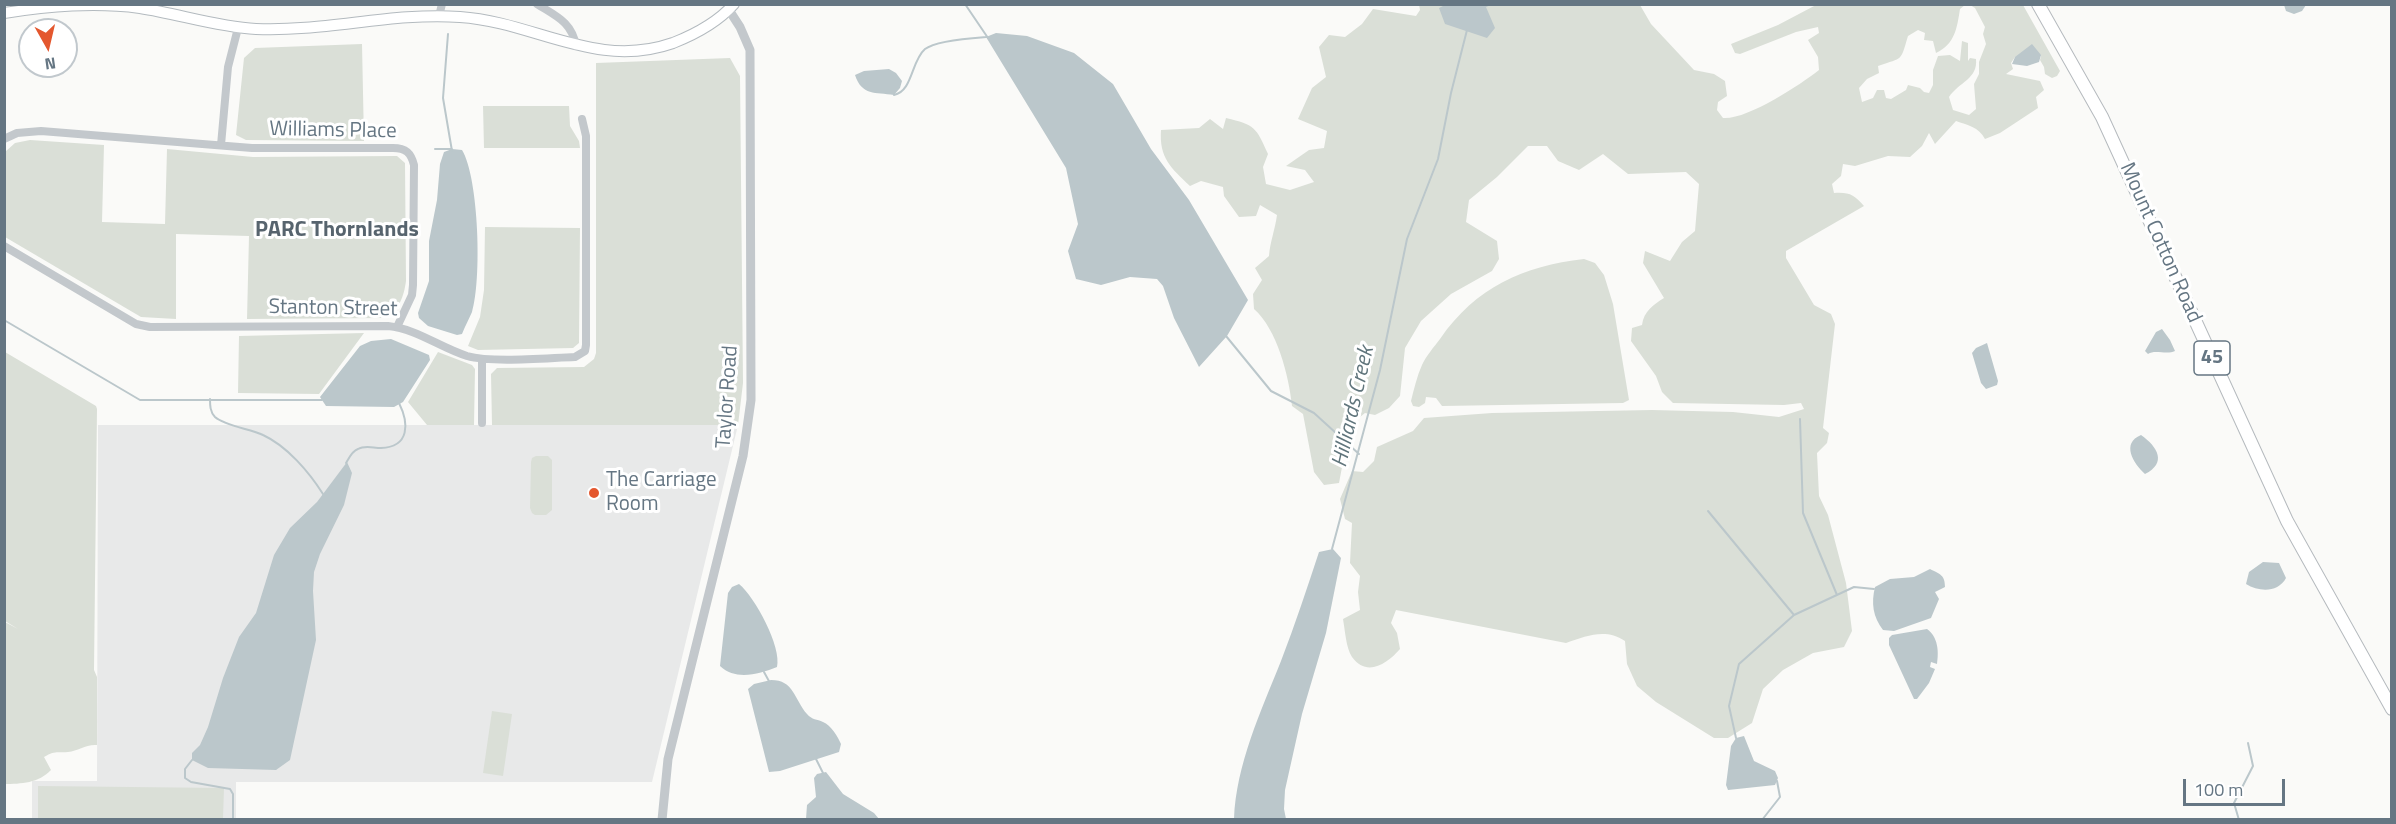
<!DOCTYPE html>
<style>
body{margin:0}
#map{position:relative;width:2396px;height:824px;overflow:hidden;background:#fafaf8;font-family:"Titillium Web",sans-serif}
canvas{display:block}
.frame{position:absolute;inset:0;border:6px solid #657683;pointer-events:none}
.north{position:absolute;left:18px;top:18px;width:60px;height:60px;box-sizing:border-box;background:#fff;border:2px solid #c1c8cd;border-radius:50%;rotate:172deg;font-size:16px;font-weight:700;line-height:24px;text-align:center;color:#657683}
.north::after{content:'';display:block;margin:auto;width:21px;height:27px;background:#e4572e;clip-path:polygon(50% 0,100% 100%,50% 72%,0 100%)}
.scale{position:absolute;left:2183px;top:779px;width:102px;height:27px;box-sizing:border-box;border:3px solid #657683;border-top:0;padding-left:8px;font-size:18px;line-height:21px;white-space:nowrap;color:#657683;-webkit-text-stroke:4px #fff;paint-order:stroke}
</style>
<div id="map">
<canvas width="2396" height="824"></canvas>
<div class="frame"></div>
<div class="north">N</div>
<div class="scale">100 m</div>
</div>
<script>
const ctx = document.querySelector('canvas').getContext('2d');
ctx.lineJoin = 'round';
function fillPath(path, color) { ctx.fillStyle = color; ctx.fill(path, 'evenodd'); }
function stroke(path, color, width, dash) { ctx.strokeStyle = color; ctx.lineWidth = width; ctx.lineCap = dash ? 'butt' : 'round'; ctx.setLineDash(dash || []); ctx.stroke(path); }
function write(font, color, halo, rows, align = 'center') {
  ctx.font = font + ' "Titillium Web",sans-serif'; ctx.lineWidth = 6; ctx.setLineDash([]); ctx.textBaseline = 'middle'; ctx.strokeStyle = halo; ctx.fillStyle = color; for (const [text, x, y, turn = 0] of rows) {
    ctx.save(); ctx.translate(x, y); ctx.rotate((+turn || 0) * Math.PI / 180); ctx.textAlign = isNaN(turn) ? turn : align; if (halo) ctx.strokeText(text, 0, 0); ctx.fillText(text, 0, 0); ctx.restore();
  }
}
fillPath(new Path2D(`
 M98,425H738L652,782H236V819L32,820V781H97Z`), '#e8e9e9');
fillPath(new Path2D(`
 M1419,5H1640L1651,24L1694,70L1714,74L1725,81L1727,96L1718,102L1717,110L1723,118C1747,120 1800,85 1819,70L1818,57L1808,40L1819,33L1818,27L1796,32L1740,54L1735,53L1731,44L1778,25L1816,5H1965L1960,9C1957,28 1955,44 1936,53L1933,41L1924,40L1925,33L1918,30L1908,36C1900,62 1904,57 1878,66L1879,73L1867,79L1859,88L1862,102L1873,98L1877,90H1884L1886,98L1891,99L1906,90L1908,85L1920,88L1924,92L1929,93L1933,85V70L1938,56L1950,55L1960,61L1962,41L1968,43V61L1970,58L1976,59C1978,79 1959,82 1949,97L1953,110L1969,115L1976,109L1974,84L1979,74V62L1986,44L1983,34L1985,27L1975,8L1970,5H2023L2060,71L2057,76L2052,78L2045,74L2044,67L2040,60L2041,56L2015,57L2011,63L2013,69L2006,74L2040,81L2044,90L2036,97L2038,108L2000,133L1985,139C1979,127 1967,125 1956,121L1935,144L1929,133L1922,146L1910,157L1888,156L1855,166L1843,164L1841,176L1832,184L1834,193C1850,192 1854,195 1864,206L1786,251V258L1814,305L1831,314L1835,324L1823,428L1829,433L1827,443L1817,453L1819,496L1828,515L1846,583L1852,631L1844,647L1813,653L1783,670L1763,689L1752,723L1728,738H1714L1656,702L1637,686L1627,664L1625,641C1605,628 1587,636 1566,643L1396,610L1391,623L1397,633L1400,649C1388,663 1367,678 1352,657C1346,648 1345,630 1343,619L1360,610L1358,592L1360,576L1350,563L1352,523L1345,519L1340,499L1352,471L1363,472L1374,461L1377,447L1413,431L1424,418L1492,413L1652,410L1733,412L1779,417L1804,409L1801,403L1784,405L1673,403L1662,392L1656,376L1631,341L1632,328L1642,325C1644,311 1653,305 1664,298L1643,263L1645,251L1670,261L1682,242L1695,231L1699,184L1686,172L1628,174L1603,154L1579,170L1558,161L1547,146H1528L1497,177L1469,200L1466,222L1497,241L1499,259L1492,271L1451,294L1421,321L1405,348L1400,396L1389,408L1375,415L1365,413L1350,425L1339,483L1324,485L1314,472L1303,414L1292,406C1289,376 1277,329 1254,309L1253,294L1262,280L1255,268L1269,256C1270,242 1275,230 1277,215L1260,205L1256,216L1239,217L1224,196L1223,187L1201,181L1190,186C1171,168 1159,158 1161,130L1199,128L1210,119L1223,129L1226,118C1255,125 1256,127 1268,154L1263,167L1266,184L1290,190L1314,182L1305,170L1286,166L1309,150L1324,148L1327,131L1298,119L1312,88L1326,77L1319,47L1329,35L1345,37L1362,24L1373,9L1416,16L1420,10Z
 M362,44L364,141L246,140L236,135L244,58L255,48Z
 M730,58L740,76L743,383L738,425H492L491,374L497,368L584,367L594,359L596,353V63Z
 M483,106H569L570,126L579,141L580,148H484Z
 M30,140L104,145L102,222L165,224L167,149L253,157L397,156L405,163L406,281C404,296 399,311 385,318L247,319L249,236L176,234V319L141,317L5,237V152L15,143Z
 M485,227L580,228L579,343L573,348L478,350L468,346L480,317L484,290Z
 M1584,259L1595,263L1604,275L1613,304L1629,400L1623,403L1442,406L1436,398L1426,397L1425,403L1419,407L1413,406L1411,401C1414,389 1417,376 1422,365C1426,356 1434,347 1440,339C1476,287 1523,266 1584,259Z
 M364,333L319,394L238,393L239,336Z
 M5,352L96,406L97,409L94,670L97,677V745C86,744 78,751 68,752C57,753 55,750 44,757L51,770C39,783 21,784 4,784L5,622L18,629L5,621Z
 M438,352L472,365L475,369L474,425H427L408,402Z
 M536,456H548L552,460V510L546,515H535L532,513L530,508L531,462L532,458Z
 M492,711L512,714L503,776L483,773Z
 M38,786L224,788L223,819H38Z`), '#dadfd7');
fillPath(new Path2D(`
 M1445,5H1491L1486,7L1495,28L1487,38L1445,24L1439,8Z
 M2284,5V4L2306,5L2302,11L2294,14L2286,11Z
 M996,33L1027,36L1074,53L1113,84L1151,149L1189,200L1248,300L1227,336L1199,367L1174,318L1163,286L1157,279L1130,277L1101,285L1076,279L1068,251L1078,224L1066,168L986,37Z
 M2032,44L2041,55L2039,62L2027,66L2012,64L2015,57Z
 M889,69L896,73L902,81L900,88L894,95C875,92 862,96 855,75L864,71Z
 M452,149L462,150C479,178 482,281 472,312C469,319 465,326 462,334L457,335L428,326L419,318L418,313L429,281V241L437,200L440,164L444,152Z
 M2162,329L2170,340L2175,351C2166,355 2155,349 2148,354L2145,351L2156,332Z
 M391,339L429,355L430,360L403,402L394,407L326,406L320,397L360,346L371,341Z
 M1987,343L1998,381L1997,385L1986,389L1981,383L1972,353L1976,348Z
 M2141,435C2158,447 2167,463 2145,474C2133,463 2121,443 2141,435Z
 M347,462L352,473L344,505L320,554L314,572L313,591L316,640L290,760L276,770L208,768L192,760V753L200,745L208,727L223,678L239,637L256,613L274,555L290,528L317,502Z
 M1333,549L1341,558L1326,633L1302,714L1285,790L1284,809L1286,819H1234C1236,765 1261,711 1281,661C1295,625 1307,588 1319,552Z
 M2263,562L2279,563L2286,578C2278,593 2259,592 2246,584L2249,572Z
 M1930,569C1940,574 1945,575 1945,587L1935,592L1939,599L1931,618L1894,631L1883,630C1873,617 1871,603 1875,587L1890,579L1914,577Z
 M739,584C755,597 782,647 777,667C759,674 736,681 720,666L728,593L732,587Z
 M1927,629C1938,637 1939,651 1937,664L1931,662L1930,667L1935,669L1929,683L1917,699H1914L1889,645V638L1892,635Z
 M771,680C794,680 794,699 807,714C812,720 817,719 823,722C831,725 838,737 841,744L839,752L780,771L769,772L748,689L754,684Z
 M1744,736L1754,761L1775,771L1778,778L1775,785L1728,790L1726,785L1731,746L1736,738Z
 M826,772L843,794L874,813L879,819H806L807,805L816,797L814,778L817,774Z`), '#bbc7cb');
stroke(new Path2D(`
 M965,4L988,38
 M448,34L443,98L452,151
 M894,95C913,91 911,61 925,49C937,40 972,38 986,37
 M435,149H452
 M4,320L140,400H322
 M1226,336L1271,391L1314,413L1359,454
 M210,399C210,405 210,412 215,417C225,426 251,429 263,435C287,446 309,472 323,494
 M1800,419L1803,513L1837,595
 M346,463C349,458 352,451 358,449C365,445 373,448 381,448C410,447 409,423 399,403
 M1708,511L1794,615
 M1332,549L1380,370L1407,239L1438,159L1451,93L1467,30
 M764,672L770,683
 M1736,738L1729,706L1739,664L1794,615L1854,587L1874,589
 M815,757L823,773
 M192,760L185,769V778L191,782L230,789L233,794V820
 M1762,820L1780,797L1777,781L1774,780
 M2239,820L2234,803L2253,766L2248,743`), '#bbc7cb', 2);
const secondary = new Path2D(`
 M4,13C50,6 94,2 140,8C179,14 217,27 256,29C325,32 392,12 460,17C535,22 596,70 673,43C696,34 717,23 734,4`);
const primary = new Path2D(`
 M2038,4L2102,117L2287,521L2392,709`);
stroke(secondary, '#b3babf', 12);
stroke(primary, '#b5babe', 14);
stroke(new Path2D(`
 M537,4C556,16 572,22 576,46
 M439,16L442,4
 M4,139L17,133L41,131L252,148H393C406,148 411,153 414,165L413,285L412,295L397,327
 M221,145L228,67L238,28
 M4,246L136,324L150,327L388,326C417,329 439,347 467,356C492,363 546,358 575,357L585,351L586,345V136L582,119
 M482,423V359`), '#c3c8cc', 8);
stroke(new Path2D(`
 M662,820L668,759L743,456L751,400L750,50L740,27L729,10`), '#c3c8cc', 9);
stroke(secondary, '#fff', 10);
stroke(primary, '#fff', 12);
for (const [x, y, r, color] of [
 [594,493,6,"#e4572e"]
]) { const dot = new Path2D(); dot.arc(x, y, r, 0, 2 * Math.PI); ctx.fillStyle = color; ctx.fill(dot); stroke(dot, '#fff', 2); }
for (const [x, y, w] of [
 [2212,358,36]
]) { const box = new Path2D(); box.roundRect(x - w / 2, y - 17, w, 34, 4.5); ctx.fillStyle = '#fff'; ctx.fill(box); stroke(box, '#657683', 1.5); }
write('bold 20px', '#657683', null, [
 ["45",2212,358]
]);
write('21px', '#657683', '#fff', [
 ["Williams Place",333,131,1],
 ["Mount Cotton Road",2160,243,66],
 ["Stanton Street",333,309,1],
 ["Taylor Road",728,397,-86]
]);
write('21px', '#657683', '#fff', [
 ["The Carriage",606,481],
 ["Room",606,505]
], 'left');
write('bold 22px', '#57646e', '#fff', [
 ["PARC Thornlands",337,231]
]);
write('italic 22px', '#60757c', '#fff', [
 ["Hilliards Creek",1354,407,-77]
]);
</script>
